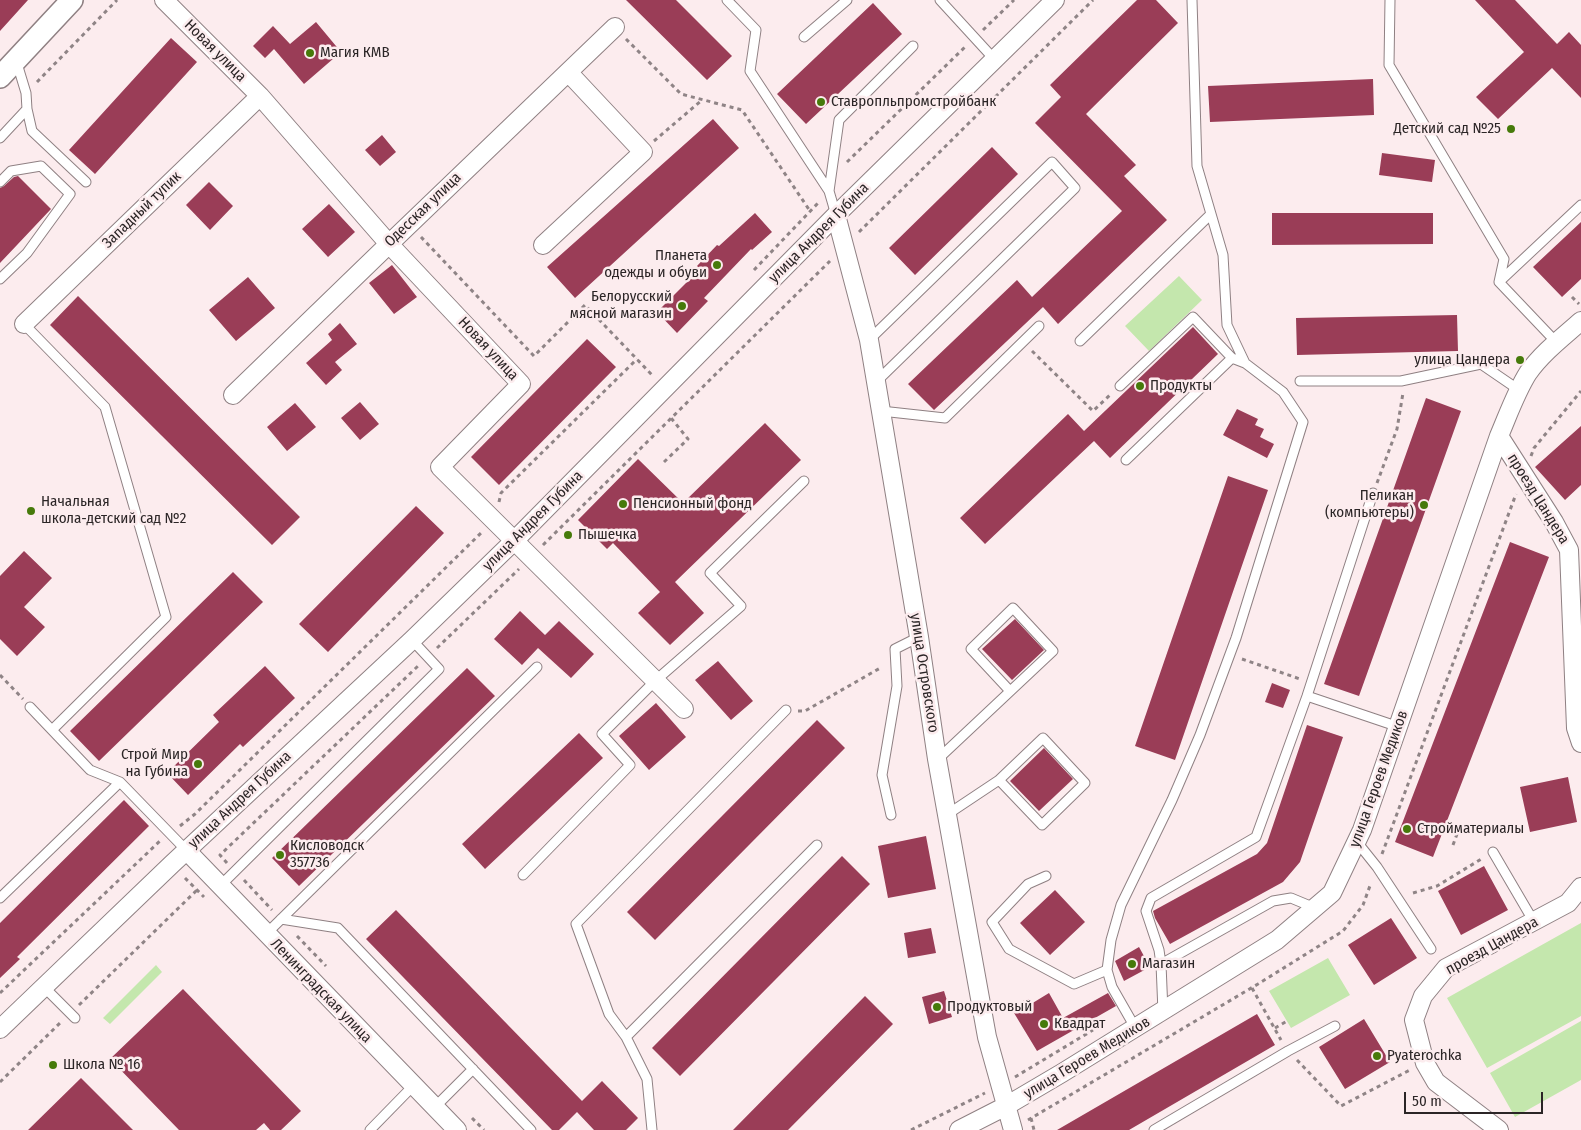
<!DOCTYPE html>
<meta charset="utf-8">
<style>
body{margin:0}
#map{position:relative;width:1581px;height:1130px;overflow:hidden;background:#fcecee;font-family:"Fira Sans Condensed",sans-serif}
canvas{display:block}
.scale{position:absolute;left:1404px;top:1092px;width:139px;height:22px;box-sizing:border-box;border:2px solid #2b2526;border-top:0;padding-left:6px;font-size:15px;line-height:18px;white-space:nowrap;color:#2b2526;-webkit-text-stroke:4px #fcecee;paint-order:stroke}
</style>
<div id="map">
<canvas width="1581" height="1130"></canvas>
<div class="scale">50 m</div>
</div>
<script>
const ctx = document.querySelector('canvas').getContext('2d');
ctx.lineJoin = 'round';
function fillPath(path, color) { ctx.fillStyle = color; ctx.fill(path, 'evenodd'); }
function stroke(path, color, width, dash) { ctx.strokeStyle = color; ctx.lineWidth = width; ctx.lineCap = dash ? 'butt' : 'round'; ctx.setLineDash(dash || []); ctx.stroke(path); }
function write(font, color, halo, rows, align = 'center') {
  ctx.font = font + ' "Fira Sans Condensed",sans-serif'; ctx.lineWidth = 5; ctx.setLineDash([]); ctx.textBaseline = 'middle'; ctx.strokeStyle = halo; ctx.fillStyle = color; for (const [text, x, y, turn = 0] of rows) {
    ctx.save(); ctx.translate(x, y); ctx.rotate((+turn || 0) * Math.PI / 180); ctx.textAlign = isNaN(turn) ? turn : align; if (halo) ctx.strokeText(text, 0, 0); ctx.fillText(text, 0, 0); ctx.restore();
  }
}
fillPath(new Path2D(`
 M1179,276L1202,300L1149,351L1125,326Z
 M1581,923V1016L1487,1068L1447,998Z
 M1328,958L1350,995L1291,1028L1269,991Z
 M156,965L162,972L110,1024L103,1018Z
 M1581,1021V1080L1515,1117L1490,1073Z`), '#c4e7ad');
fillPath(new Path2D(`
 M0,0H28L0,31Z
 M626,0H676L732,56L707,80Z
 M1137,0H1156L1178,23L1086,114L1136,165L1124,176L1167,220L1058,324L1043,307L934,410L908,384L1017,280L1032,297L1122,211L1035,123L1061,97L1050,85Z
 M1475,0H1515L1557,44L1569,32L1581,45V98L1552,68L1498,119L1476,97L1524,52Z
 M873,3L902,34L806,124L777,94Z
 M316,22L341,52L304,84L274,49L265,58L253,46L273,26L290,44Z
 M171,38L197,62L95,174L69,150Z
 M1373,79L1374,115L1210,122L1208,86Z
 M713,119L739,148L575,298L547,267Z
 M382,135L396,152L380,166L365,150Z
 M992,147L1018,174L915,275L889,248Z
 M1382,153L1435,160L1432,182L1379,175Z
 M18,176L51,209L0,263V188L4,186L14,177Z
 M209,182L233,206L210,230L186,205Z
 M329,204L355,232L328,257L302,229Z
 M755,213L772,232L752,250L751,249L704,298L708,301L677,333L657,312L700,269L697,266L717,245L719,246Z
 M1272,213H1433V244L1272,245Z
 M1581,222V279L1562,297L1533,267Z
 M392,265L417,297L394,314L369,283Z
 M248,277L275,308L236,341L209,310Z
 M78,296L300,517L272,545L50,325Z
 M1457,315L1458,351L1297,355L1296,318Z
 M340,323L357,344L335,362L342,370L326,385L306,363L332,340L328,334Z
 M1193,327L1218,354L1110,458L1094,441L985,544L960,518L1068,414L1084,431Z
 M587,339L616,367L499,485L471,457Z
 M1426,398L1461,411L1359,696L1324,684Z
 M360,402L379,424L360,440L341,418Z
 M295,403L316,427L287,451L267,427Z
 M1237,409L1258,419L1255,425L1264,429L1260,437L1274,444L1267,458L1223,435Z
 M765,423L801,460L675,582L704,613L670,645L638,613L660,592L613,543L607,549L578,520L638,459L683,503Z
 M1581,426V485L1565,500L1535,467Z
 M1228,476L1268,490L1175,760L1135,746Z
 M416,506L444,533L328,652L299,624Z
 M1510,542L1549,557L1433,857L1395,842Z
 M24,551L52,578L24,607L45,627L17,656L0,639V576Z
 M233,572L263,602L99,761L70,731Z
 M520,611L545,635L559,621L594,654L571,678L538,648L522,665L494,639Z
 M1015,619L1044,650L1012,680L982,649Z
 M718,661L753,701L731,720L695,680Z
 M265,666L295,698L243,747L240,744L188,795L167,773L219,722L213,715Z
 M467,668L495,696L299,886L272,858Z
 M1272,683L1290,690L1283,708L1265,702Z
 M656,703L686,737L649,770L619,736Z
 M817,720L845,748L655,940L627,912Z
 M1307,725L1343,737L1300,862L1283,882L1170,944L1155,918L1153,911L1257,854L1267,843Z
 M579,733L603,758L485,869L462,844Z
 M1044,748L1073,779L1039,811L1010,781Z
 M1568,777L1577,822L1530,832L1520,787Z
 M124,800L149,826L17,957L20,959L0,978V923Z
 M926,836L936,889L888,898L878,846Z
 M842,856L870,884L680,1076L652,1048Z
 M1484,866L1508,910L1461,935L1438,891Z
 M1055,890L1085,922L1050,955L1020,923Z
 M396,910L582,1101L602,1081L638,1118L626,1130H594L577,1112L559,1130H552L366,939Z
 M1391,918L1417,958L1374,985L1348,945Z
 M931,928L936,953L908,958L904,933Z
 M1139,947L1150,967L1124,981L1115,961Z
 M183,989L301,1111L281,1130H270L264,1123L256,1130H179L110,1059Z
 M944,991L952,1017L929,1024L922,997Z
 M1049,993L1063,1018L1108,993L1116,1006L1037,1051L1011,1008L1028,998L1031,1004Z
 M865,996L893,1024L788,1130H733Z
 M1257,1014L1275,1045L1129,1130H1057Z
 M1364,1019L1390,1062L1345,1089L1319,1047Z
 M81,1078L133,1130H28Z`), '#9a3d57');
const service = new Path2D(`
 M727,0L756,30L750,71L829,191L836,215
 M940,0L995,60
 M1390,0L1389,65L1504,259L1499,282L1557,343
 M804,37L847,0
 M16,60L26,93L27,109L32,131L86,182
 M0,138L27,109
 M0,182L11,171L41,166L70,194L27,253L0,279
 M829,191L839,120L913,46
 M1499,282L1581,205
 M24,324L105,407L166,617L52,730
 M869,340L1052,162L1075,188L877,381
 M1080,341L1211,214
 M1300,381H1401L1481,364L1519,390
 M1120,386L1193,317L1232,358
 M881,411L945,418L1039,326
 M1126,460L1232,358L1245,363
 M1307,696L1399,727
 M30,707L90,770L120,782L186,850
 M938,759L1053,651L1013,608L971,649L1010,691
 M948,814L999,780L1043,738L1085,783L1042,825L999,780
 M891,815L882,775L897,686L895,649L919,637
 M1357,842L1377,867L1431,949
 M1493,852L1534,922
 M523,875L630,765L602,734L655,681L741,606L710,573L804,481
 M1046,876L1028,884L992,922L1009,949L1074,984L1107,970
 M220,886L439,669L412,640
 M0,898L120,782
 M281,919L338,928L531,1130
 M266,934L537,667
 M1161,964L1273,901L1291,898L1315,908
 M44,987L75,1018
 M1163,1012L1161,964L1159,950L1146,911L1151,898L1256,837L1307,696L1373,493
 M1136,1029L1112,987L1107,970L1111,940L1121,905L1172,800L1200,735L1236,638L1303,422L1283,392L1245,363L1227,325L1223,255L1197,166L1192,0
 M626,1037L817,845
 M435,1107L473,1069
 M370,1130L414,1085
 M652,1130L647,1079L626,1037L609,1014L576,924L786,710
 M1154,1130L1288,1051L1335,1026`);
const minor = new Path2D(`
 M164,0L260,96L389,244L521,384L440,467L684,709
 M836,215L869,340L919,637L937,759L972,954L987,1037L1013,1130
 M543,245L643,152L568,72
 M24,324L260,96
 M233,395L389,244L615,27
 M1499,436L1554,522L1569,550L1576,728L1581,743
 M186,850L457,1130
 M0,1029L172,864L412,640L514,541L836,215L1055,0
 M959,1130L1006,1106L1062,1073L1277,940L1332,893L1362,830L1499,436C1508,415 1516,392 1528,373C1542,353 1563,337 1581,321
 M1499,1130L1436,1082L1425,1063L1414,1020L1423,996L1446,968L1568,903L1581,887`);
const tertiary = new Path2D(`
 M0,77L72,0`);
stroke(service, '#8f8083', 11);
stroke(minor, '#8f8083', 20);
stroke(tertiary, '#8f8083', 24);
stroke(new Path2D(`
 M983,30L1014,0
 M626,39L681,94L742,110L810,211
 M37,82L117,0
 M654,141L702,100
 M847,162L966,46
 M859,232L1093,0
 M421,237L534,356L585,305L653,376
 M754,270L819,202
 M1572,297L1579,304
 M1032,351L1093,411L1112,393
 M1531,456L1534,448L1581,391
 M664,462L688,439L671,418
 M1377,483L1397,429L1403,393
 M499,502L501,493L637,359
 M543,545L830,261
 M437,648L519,569
 M1242,659L1300,679
 M0,675L23,699
 M798,711H805L882,667
 M180,826L195,814L482,532
 M1453,845L1461,823
 M1382,854L1516,494
 M227,863L220,855L418,666
 M185,878L204,897
 M244,880L272,910
 M1413,893L1437,886L1483,858
 M297,936L326,966
 M1252,988L1281,1040
 M0,993L161,840
 M79,1005L197,890
 M1275,1028L1287,1021
 M1297,1060L1341,1106L1410,1070
 M1015,1077L1093,1030
 M0,1082L62,1021
 M472,1118L484,1130
 M1031,1118L1034,1130
 M1028,1120L1258,984L1343,931L1363,905L1371,883
 M911,1130L985,1093`), '#8f8486', 3, [4, 4]);
stroke(service, '#fff', 9);
stroke(minor, '#fff', 18);
stroke(tertiary, '#fff', 21);
for (const [x, y, r, color] of [
 [310,53,5,"#467a0a"],
 [821,102,5,"#467a0a"],
 [1511,129,5,"#467a0a"],
 [717,265,5,"#467a0a"],
 [682,306,5,"#467a0a"],
 [1520,360,5,"#467a0a"],
 [1140,386,5,"#467a0a"],
 [623,504,5,"#467a0a"],
 [1424,505,5,"#467a0a"],
 [31,511,5,"#467a0a"],
 [568,535,5,"#467a0a"],
 [198,764,5,"#467a0a"],
 [1407,829,5,"#467a0a"],
 [280,855,5,"#467a0a"],
 [1132,964,5,"#467a0a"],
 [937,1007,5,"#467a0a"],
 [1044,1024,5,"#467a0a"],
 [1377,1056,5,"#467a0a"],
 [53,1065,5,"#467a0a"]
]) { const dot = new Path2D(); dot.arc(x, y, r, 0, 2 * Math.PI); ctx.fillStyle = color; ctx.fill(dot); stroke(dot, '#fcecee', 2); }
write('15px', '#2b2526', '#fcecee', [
 ["Новая улица",215,51,45],
 ["Западный тупик",142,210,-44],
 ["Одесская улица",423,210,-44],
 ["улица Андрея Губина",819,233,-45],
 ["Новая улица",488,349,47],
 ["проезд Цандера",1538,499,58],
 ["улица Андрея Губина",533,521,-45],
 ["улица Островского",924,673,81],
 ["улица Героев Медиков",1379,779,-70],
 ["улица Андрея Губина",240,800,-43],
 ["проезд Цандера",1492,946,-29],
 ["Ленинградская улица",321,991,46],
 ["улица Героев Медиков",1087,1058,-31]
]);
write('15px', '#2b2526', '#fcecee', [
 ["Магия КМВ",320,53],
 ["Ставропльпромстройбанк",831,102],
 ["Детский сад №25",1501,129,"right"],
 ["Планета",707,256,"right"],
 ["одежды и обуви",707,273,"right"],
 ["Белорусский",672,297,"right"],
 ["мясной магазин",672,314,"right"],
 ["улица Цандера",1510,360,"right"],
 ["Продукты",1150,386],
 ["Пеликан",1414,496,"right"],
 ["(компьютеры)",1414,513,"right"],
 ["Начальная",41,502],
 ["школа-детский сад №2",41,519],
 ["Пенсионный фонд",633,504],
 ["Пышечка",578,535],
 ["Строй Мир",188,755,"right"],
 ["на Губина",188,772,"right"],
 ["Стройматериалы",1417,829],
 ["Кисловодск",290,846],
 ["357736",290,863],
 ["Магазин",1142,964],
 ["Продуктовый",947,1007],
 ["Квадрат",1054,1024],
 ["Pyaterochka",1387,1056],
 ["Школа № 16",63,1065]
], 'left');
</script>
